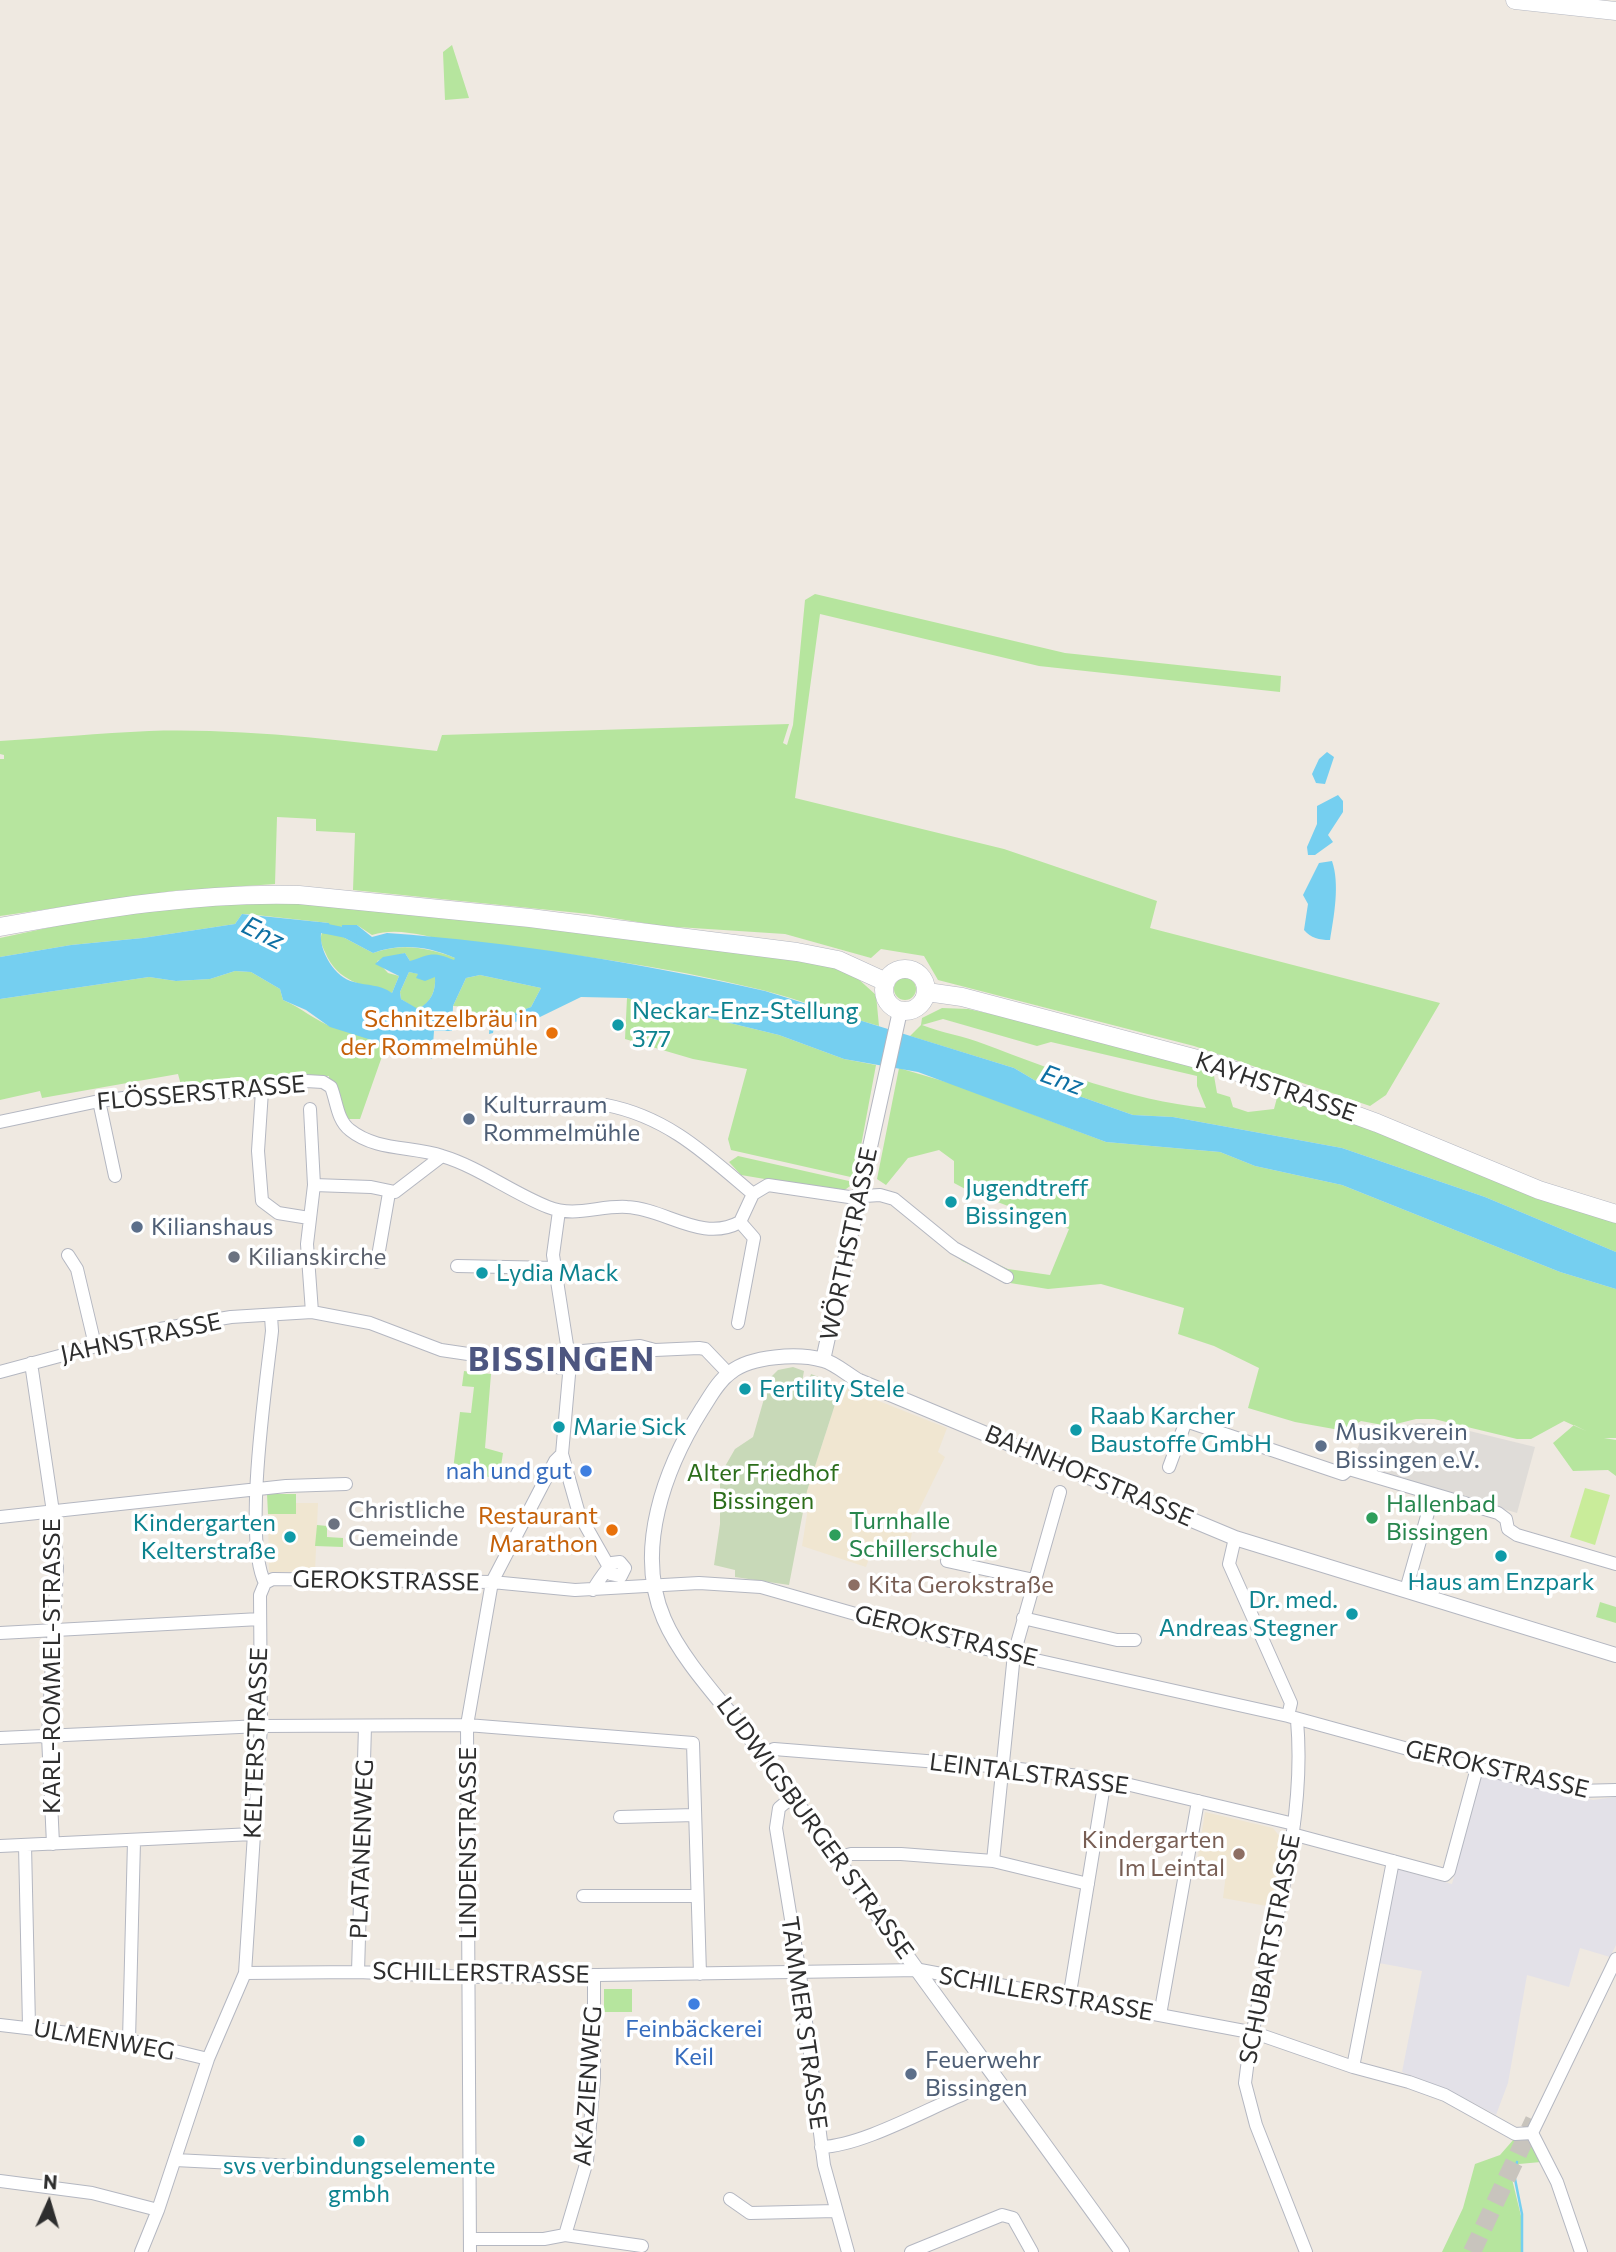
<!DOCTYPE html>
<meta charset="utf-8">
<style>
body{margin:0}
#map{position:relative;width:1616px;height:2252px;overflow:hidden;background:#efe9e1;font-family:Commissioner,sans-serif}
canvas{display:block}
.north{position:absolute;left:14px;top:2168px;width:70px;height:70px;-webkit-text-stroke:5px #fff;paint-order:stroke;rotate:4deg;font-size:19px;font-weight:700;line-height:28px;text-align:center;color:#2e2e2e}
.north::after{content:'';display:block;margin:auto;width:24px;height:32px;background:#2e2e2e;clip-path:polygon(50% 0,100% 100%,50% 72%,0 100%)}
</style>
<div id="map">
<canvas width="1616" height="2252"></canvas>
<div class="north">N</div>
</div>
<script>
const ctx = document.querySelector('canvas').getContext('2d');
ctx.lineJoin = 'round';
function fillPath(path, color) { ctx.fillStyle = color; ctx.fill(path, 'evenodd'); }
function stroke(path, color, width, dash) { ctx.strokeStyle = color; ctx.lineWidth = width; ctx.lineCap = dash ? 'butt' : 'round'; ctx.setLineDash(dash || []); ctx.stroke(path); }
function write(font, color, halo, rows, align = 'center') {
  ctx.font = font + ' Commissioner,sans-serif'; ctx.lineWidth = 7; ctx.setLineDash([]); ctx.textBaseline = 'middle'; ctx.strokeStyle = halo; ctx.fillStyle = color; for (const [text, x, y, turn = 0] of rows) {
    ctx.save(); ctx.translate(x, y); ctx.rotate((+turn || 0) * Math.PI / 180); ctx.textAlign = isNaN(turn) ? turn : align; if (halo) ctx.strokeText(text, 0, 0); ctx.fillText(text, 0, 0); ctx.restore();
  }
}
fillPath(new Path2D(`
 M1487,1775L1593,1800L1615,1797L1616,1791V1945L1610,1957L1580,1948L1569,1987L1527,1975L1508,2083L1496,2115L1451,2091L1402,2072L1422,1971L1379,1963L1396,1869L1452,1884L1481,1778Z`), '#e3e1e8');
fillPath(new Path2D(`
 M841,1386L947,1428L938,1452L945,1457L915,1518L907,1557L872,1550L866,1567L802,1546L808,1508L804,1507L807,1491Z
 M296,1503H318L315,1572H269L268,1514H296Z
 M1205,1812L1273,1828L1281,1838L1272,1907L1223,1898L1226,1874L1196,1869Z`), '#f0e6d1');
fillPath(new Path2D(`
 M452,45L469,98L445,100L443,52Z
 M815,594L1065,653L1281,676L1280,692L1039,666L820,614L795,798L1004,849L1157,901L1150,928L1440,1003L1386,1095L1370,1106L1194,1046L938,980L924,956L881,949L871,958L785,934L662,926L589,914L353,890L355,833L316,831V819L277,817L275,884L173,891L0,916V759H4V755L0,754V741C50,738 100,733 149,731C245,728 342,741 437,751L442,735L789,724L783,743L787,745L793,725L805,600Z
 M281,900L674,940L835,967L855,976L876,995L879,1026C840,1015 801,1000 762,990C661,965 559,952 456,941C427,938 400,926 372,935L357,925L340,927L341,936L373,953C400,943 428,947 455,958V960L410,961L405,953L377,961L388,973L399,976L392,993C364,986 337,982 325,952C319,939 319,934 329,923L247,914H242L235,924L143,938L71,945L0,957V938L122,912Z
 M235,971L251,972L280,989L283,1000C300,1007 319,1023 333,1027C351,1033 369,1036 386,1045L360,1119H343L328,1087L329,1076L181,1085L178,1074L42,1098L40,1091L0,1100V999L149,977L176,981L210,979Z
 M409,972L435,977C436,991 431,1002 418,1010L401,999L400,992Z
 M480,975L541,988L531,1007L498,1020L469,1018L470,1007L453,1006L466,978Z
 M894 989a11 11 0 1 1 22 0a11 11 0 1 1-22 0Z
 M627,998L779,1035L844,1059L876,1065L855,1178L731,1150L728,1139L747,1069L693,1059L625,1039Z
 M942,1008L968,1009L1019,1020L1213,1070L1217,1093L1230,1097L1233,1107L1248,1112L1274,1109L1278,1094L1616,1222V1252L1485,1197L1342,1148L1173,1117L1133,1115L1036,1081L1014,1068L910,1036L921,1025L922,1018ZM943,1019L1037,1046L1051,1042L1197,1076V1086L1206,1108C1129,1100 1056,1071 984,1044C964,1036 942,1033 922,1025Z
 M899,1068L953,1084L1106,1142L1220,1152L1255,1166L1342,1185L1560,1272L1616,1289V1438H1604L1616,1440V1476L1608,1470L1573,1471L1553,1443L1574,1425L1586,1431L1564,1421L1531,1439H1517L1434,1419H1416L1388,1426L1361,1421L1345,1431L1295,1422L1248,1408L1259,1368L1214,1346L1178,1334L1184,1308L1101,1284L1048,1289L1010,1283L962,1261L946,1247L949,1242L1008,1269L1050,1275L1069,1229L971,1192L954,1183V1161L939,1150L908,1158L886,1185L877,1179Z
 M738,1156L849,1181L850,1186L842,1192L741,1175L729,1162Z
 M464,1371L491,1374L485,1448L503,1453L499,1479L453,1470L460,1412L471,1413L474,1387L462,1386Z
 M267,1494H296V1514H268Z
 M317,1525L327,1526V1537L343,1538V1547L315,1546Z
 M1600,1602L1616,1607V1623L1596,1617Z
 M604,1989H632V2012H604Z
 M1529,2138L1541,2162L1519,2164L1512,2179L1521,2216L1522,2252H1442L1463,2208L1475,2164L1500,2155L1514,2139Z`), '#b6e59e');
fillPath(new Path2D(`
 M793,1367L804,1371L802,1382L808,1384L811,1374L841,1386L807,1491L789,1585L735,1577V1570L714,1565L720,1524V1475L735,1449L753,1437L770,1378L778,1370Z`), '#c8d9b8');
fillPath(new Path2D(`
 M1585,1488L1610,1495L1595,1545L1570,1537Z`), '#c9ec9a');
fillPath(new Path2D(`
 M1420,1423L1445,1425L1535,1447L1517,1513L1352,1464L1364,1431Z`), '#dfdcd8');
fillPath(new Path2D(`
 M1327,752L1334,757L1325,784L1316,783L1312,774L1319,759Z
 M1338,795L1343,801V812L1328,835L1333,842L1315,855H1308L1307,847L1317,824V806Z
 M1332,861C1340,884 1334,916 1330,940C1319,940 1311,938 1304,930L1308,904L1303,895L1319,863Z
 M242,914L329,923L331,934L321,933C319,951 335,978 354,982C368,986 379,984 392,993L399,976L375,964L383,957L405,953L410,961C431,954 432,951 454,960L455,958C428,946 400,943 373,953L341,936L342,925H357L372,937L387,933C514,942 640,963 765,991L1014,1068L1036,1081L1133,1115L1173,1117L1342,1148L1485,1197L1616,1252V1289L1560,1272L1342,1185L1255,1166L1220,1152L1106,1142L918,1072L844,1059L779,1035L627,998L581,997L540,1017L494,1026L493,1033L489,1034L490,1022L531,1007L541,988L480,975L466,978L453,1006L452,1031H434L432,1059L330,1027L306,1010L283,1000L280,989L251,972L235,971L210,979L176,981L149,977L0,999V957L71,945L143,938L235,924ZM409,972L418,974L416,978L425,981L435,977C436,991 431,1002 418,1009L401,999L400,992Z`), '#75cff0');
stroke(new Path2D(`
 M1517,2162L1514,2174L1522,2214V2252`), '#75cff0', 2.5);
stroke(new Path2D(`
 M317,927L352,934`), '#75cff0', 10);
stroke(new Path2D(`
 M1472,2252L1534,2120`), '#c8c4bd', 18, [18, 9]);
const minor = new Path2D(`
 M262,1091L258,1151L262,1201L278,1213L309,1218
 M99,1101L115,1176
 M606,1105C668,1117 707,1155 753,1194
 M310,1109L314,1185L307,1244L312,1312
 M0,1122L99,1101L156,1094L262,1091L306,1081L323,1082L331,1087C337,1102 337,1120 350,1130C376,1151 412,1146 442,1156C479,1167 512,1193 548,1207C575,1218 600,1205 627,1207C666,1209 702,1243 740,1222L753,1194L768,1185L849,1197L880,1195L894,1199L954,1248L1007,1277
 M314,1185L371,1187L395,1192L442,1156
 M559,1211L553,1255L567,1345L571,1352L562,1454L579,1514L609,1567L611,1574L621,1576L625,1568L620,1562L612,1563C605,1572 599,1579 593,1590
 M68,1255L77,1269L95,1345
 M377,1262L389,1193
 M457,1266L556,1268
 M738,1323L754,1238L740,1222
 M571,1352L640,1346L655,1350L699,1348L705,1349L728,1373
 M31,1363L53,1512L57,1568L48,1736L53,1844
 M0,1372L160,1329L231,1317L312,1312L370,1323L441,1350L570,1369
 M1169,1467L1186,1421L1343,1474L1349,1469L1498,1513L1506,1519L1508,1529L1517,1535L1616,1564
 M0,1517L286,1486L346,1484
 M1235,1538L1229,1564L1291,1703L1288,1716
 M947,1561L1034,1580
 M265,1583L273,1579L492,1582L575,1590L699,1583L761,1587L950,1641L1288,1716L1477,1768L1577,1791L1616,1790
 M265,1583C243,1540 266,1385 272,1331L271,1316
 M1406,1590L1433,1495
 M1023,1618L1117,1640H1135
 M0,1633L260,1619
 M1297,1720C1308,1843 1259,1962 1245,2083L1256,2125L1306,2252
 M0,1738L261,1726L467,1725L693,1743L700,1974
 M763,1755L774,1749L1002,1767L1105,1779L1294,1824
 M792,1797L779,1808L776,1828L800,1974L824,2165L848,2252
 M620,1817L695,1815
 M1292,1834L1445,1875L1449,1871L1477,1768
 M25,1845L29,2026
 M0,1846L253,1834
 M837,1858L851,1854H901L993,1861L1088,1884
 M993,1861L1014,1654L1060,1492
 M583,1896H697
 M358,1972L365,1726
 M245,1973L358,1972L468,1977L920,1970L1255,2033L1353,2067L1409,2082L1445,2095L1515,2134L1532,2133
 M1069,1999L1105,1779
 M1160,2015L1198,1801
 M0,2025L129,2040L208,2059
 M129,2040L134,1841
 M1353,2067L1393,1861
 M1532,2133L1616,1959
 M1532,2133L1557,2182L1581,2252
 M821,2147C861,2146 925,2110 964,2094
 M175,2160L334,2168
 M0,2181L92,2193L158,2210
 M730,2199L750,2213L836,2211
 M565,2235L587,2161L594,2078V1975
 M470,2239H544L565,2235L642,2246
 M141,2252L158,2210L208,2059L245,1973L261,1726L260,1595L265,1583
 M470,2252L467,1725L492,1582L555,1461L562,1454
 M911,2252L1002,2215L1013,2218L1032,2252`);
const tertiary = new Path2D(`
 M823,1360L900,1011
 M1122,2252C1004,2087 882,1925 766,1759C735,1715 684,1666 664,1619C634,1550 665,1468 702,1409C710,1397 718,1381 731,1372C751,1356 798,1353 823,1360C835,1363 848,1375 859,1381L1235,1538L1616,1655`);
const secondary = new Path2D(`
 M1515,0L1616,11
 M0,927C98,909 199,892 299,895L530,918L797,952L838,960L886,982
 M884 990a21 21 0 1 1 42 0a21 21 0 1 1-42 0Z
 M927,992L962,997L1216,1064L1377,1123L1539,1190L1616,1214`);
stroke(minor, '#b4b7c1', 14);
stroke(tertiary, '#b4b7c1', 16);
stroke(secondary, '#b4b7c1', 19);
stroke(minor, '#fff', 12);
stroke(tertiary, '#fff', 14);
stroke(secondary, '#fff', 18);
for (const [x, y, r, color] of [
 [618,1025,7,"#0f9aa8"],
 [552,1033,7,"#e8710a"],
 [469,1119,7,"#5c6f8a"],
 [951,1202,7,"#0f9aa8"],
 [137,1227,7,"#5c6f8a"],
 [234,1257,7,"#6b7280"],
 [482,1273,7,"#0f9aa8"],
 [745,1389,7,"#0f9aa8"],
 [559,1427,7,"#0f9aa8"],
 [1076,1430,7,"#0f9aa8"],
 [1321,1446,7,"#5c6f8a"],
 [586,1471,7,"#3f7fe0"],
 [1372,1518,7,"#2e9e5b"],
 [334,1524,7,"#6b7280"],
 [612,1530,7,"#e8710a"],
 [835,1535,7,"#2e9e5b"],
 [290,1537,7,"#0f9aa8"],
 [1501,1556,7,"#0f9aa8"],
 [854,1585,7,"#8d6e63"],
 [1352,1614,7,"#0f9aa8"],
 [1239,1854,7,"#8d6e63"],
 [694,2004,7,"#3f7fe0"],
 [911,2074,7,"#5c6f8a"],
 [359,2141,7,"#0f9aa8"]
]) { const dot = new Path2D(); dot.arc(x, y, r, 0, 2 * Math.PI); ctx.fillStyle = color; ctx.fill(dot); stroke(dot, '#fff', 2.5); }
write('24px', '#0d838f', '#fff', [
 ["Neckar-Enz-Stellung",632,1011],
 ["377",632,1039],
 ["Jugendtreff",965,1188],
 ["Bissingen",965,1216],
 ["Lydia Mack",496,1273],
 ["Fertility Stele",759,1389],
 ["Raab Karcher",1090,1416],
 ["Baustoffe GmbH",1090,1444],
 ["Marie Sick",573,1427],
 ["Kindergarten",276,1523,"right"],
 ["Kelterstraße",276,1551,"right"],
 ["Haus am Enzpark",1501,1582,"center"],
 ["Dr. med.",1338,1600,"right"],
 ["Andreas Stegner",1338,1628,"right"],
 ["svs verbindungselemente",359,2166,"center"],
 ["gmbh",359,2194,"center"]
], 'left');
write('24px', '#c56008', '#fff', [
 ["Schnitzelbräu in",538,1019],
 ["der Rommelmühle",538,1047],
 ["Restaurant",598,1516],
 ["Marathon",598,1544]
], 'right');
write('24px', '#2e2e2e', '#fff', [
 ["KAYHSTRASSE",1276,1087,19],
 ["FLÖSSERSTRASSE",201,1093,-5],
 ["WÖRTHSTRASSE",849,1244,-78],
 ["JAHNSTRASSE",141,1338,-12],
 ["BAHNHOFSTRASSE",1089,1476,23],
 ["GEROKSTRASSE",386,1581,1],
 ["GEROKSTRASSE",946,1636,14],
 ["KARL-ROMMEL-STRASSE",52,1666,-90],
 ["KELTERSTRASSE",256,1743,-88],
 ["GEROKSTRASSE",1497,1769,13],
 ["LEINTALSTRASSE",1029,1774,7],
 ["LUDWIGSBURGER STRASSE",815,1828,54],
 ["LINDENSTRASSE",468,1843,-90],
 ["PLATANENWEG",362,1849,-88],
 ["SCHUBARTSTRASSE",1270,1949,-79],
 ["SCHILLERSTRASSE",481,1973,1],
 ["SCHILLERSTRASSE",1046,1994,10],
 ["TAMMER STRASSE",804,2023,82],
 ["ULMENWEG",104,2040,10],
 ["AKAZIENWEG",588,2086,-86]
]);
write('24px', '#4e5e75', '#fff', [
 ["Kulturraum",483,1105],
 ["Rommelmühle",483,1133],
 ["Kilianshaus",151,1227],
 ["Musikverein",1335,1432],
 ["Bissingen e.V.",1335,1460],
 ["Feuerwehr",925,2060],
 ["Bissingen",925,2088]
], 'left');
write('24px', '#5b616d', '#fff', [
 ["Kilianskirche",248,1257],
 ["Christliche",348,1510],
 ["Gemeinde",348,1538]
], 'left');
write('24px', '#366cbe', '#fff', [
 ["nah und gut",572,1471],
 ["Feinbäckerei",694,2029,"center"],
 ["Keil",694,2057,"center"]
], 'right');
write('24px', '#2c6e1b', '#fff', [
 ["Alter Friedhof",763,1473],
 ["Bissingen",763,1501]
]);
write('24px', '#27864d', '#fff', [
 ["Hallenbad",1386,1504],
 ["Bissingen",1386,1532],
 ["Turnhalle",849,1521],
 ["Schillerschule",849,1549]
], 'left');
write('24px', '#785e54', '#fff', [
 ["Kita Gerokstraße",868,1585],
 ["Kindergarten",1225,1840,"right"],
 ["Im Leintal",1225,1868,"right"]
], 'left');
write('italic 26px', '#0d6fa3', '#fff', [
 ["Enz",263,933,26],
 ["Enz",1062,1080,20]
]);
ctx.letterSpacing = '2px';
write('bold 32px', '#4d5680', '#fff', [
 ["BISSINGEN",562,1360]
]);
ctx.letterSpacing = '0px';
</script>
